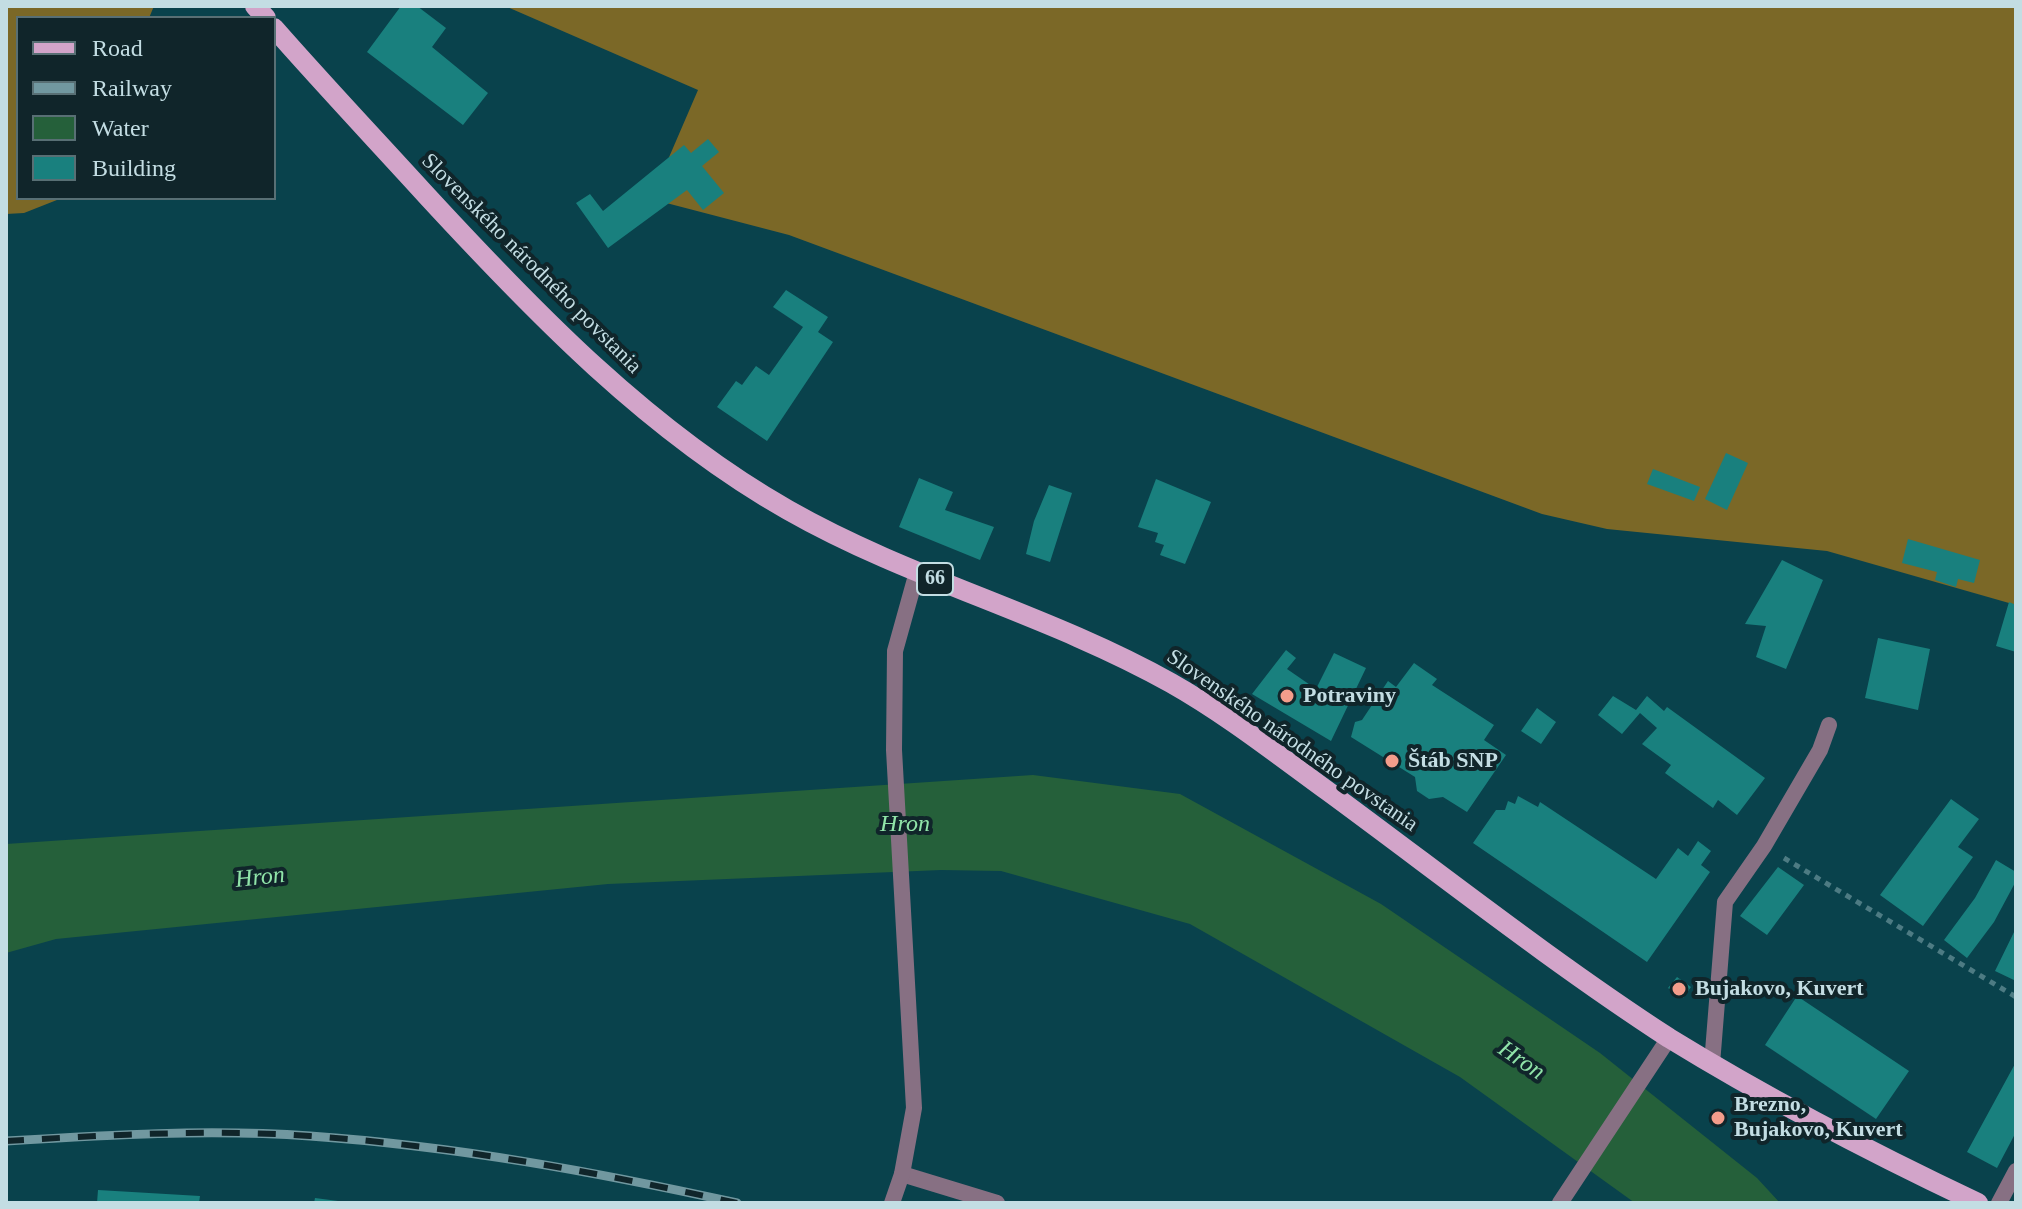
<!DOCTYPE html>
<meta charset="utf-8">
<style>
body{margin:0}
#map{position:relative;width:2022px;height:1209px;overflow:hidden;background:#09424c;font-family:"Times New Roman",serif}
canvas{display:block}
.frame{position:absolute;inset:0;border:8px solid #c3dde3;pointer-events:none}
.legend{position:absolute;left:16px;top:16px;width:260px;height:184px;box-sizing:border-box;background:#10252a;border:2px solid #586f74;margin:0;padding:10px 14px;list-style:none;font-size:24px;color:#c3dde3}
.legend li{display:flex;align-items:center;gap:16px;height:40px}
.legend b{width:40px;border:2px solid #586f74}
</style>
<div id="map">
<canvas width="2022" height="1209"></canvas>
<div class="frame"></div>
<ul class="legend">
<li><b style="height:10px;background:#d2a4c9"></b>Road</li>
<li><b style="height:10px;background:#7198a0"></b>Railway</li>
<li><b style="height:22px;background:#25603a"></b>Water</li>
<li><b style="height:22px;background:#19807e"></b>Building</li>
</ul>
</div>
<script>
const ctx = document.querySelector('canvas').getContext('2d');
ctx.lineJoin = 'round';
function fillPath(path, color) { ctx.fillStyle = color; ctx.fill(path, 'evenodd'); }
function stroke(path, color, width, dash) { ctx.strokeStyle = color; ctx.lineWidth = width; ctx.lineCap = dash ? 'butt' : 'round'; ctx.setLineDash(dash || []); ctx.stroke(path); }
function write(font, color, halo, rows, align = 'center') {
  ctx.font = font + ' "Times New Roman",serif'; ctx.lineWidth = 8; ctx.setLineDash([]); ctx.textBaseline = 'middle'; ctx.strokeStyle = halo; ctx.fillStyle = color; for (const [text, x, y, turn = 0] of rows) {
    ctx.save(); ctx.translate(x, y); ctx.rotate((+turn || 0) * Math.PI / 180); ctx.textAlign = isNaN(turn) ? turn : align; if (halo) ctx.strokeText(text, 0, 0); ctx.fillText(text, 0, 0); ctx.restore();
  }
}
fillPath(new Path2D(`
 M6,6H154L149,18H18V198H62L24,213L6,214Z
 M505,6H2016V605L1827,551L1607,529L1542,514L789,235L651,199L698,90Z`), '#7b6827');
fillPath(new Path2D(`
 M1033,775L1180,794L1381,904L1600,1053L1757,1178L1780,1203H1635L1460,1077L1190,924L1001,871L941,870L608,884L56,939L6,953V844Z`), '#25603a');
fillPath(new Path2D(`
 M401,6H417L446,28L432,47L488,93L463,125L367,52Z
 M708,139L719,152L702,166L724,193L703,210L687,190L608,248L576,203L590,194L603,211L684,145L691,153Z
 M786,290L828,317L818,332L833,342L767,441L717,407L736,381L742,385L756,366L769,375L803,327L773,307Z
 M1726,453L1748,463L1727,510L1705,499Z
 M1653,469L1700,487L1694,501L1647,484Z
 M919,478L953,492L945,510L994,527L980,560L899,527Z
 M1156,479L1211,502L1185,564L1160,555L1164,545L1155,542L1158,533L1138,527Z
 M1049,485L1072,493L1050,562L1026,554L1034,521Z
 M1908,539L1980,560L1974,583L1958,579L1956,587L1935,580L1937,572L1902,563Z
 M1782,560L1823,580L1786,669L1756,657L1766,626L1745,624Z
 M2009,602L2016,605V652L1996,646Z
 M1878,638L1930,649L1918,710L1865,698Z
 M1286,650L1296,658L1287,669L1316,689L1334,653L1366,668L1331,741L1252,694Z
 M1414,663L1437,679L1432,685L1494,725L1484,740L1506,755L1467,812L1443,797L1429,799L1417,791L1415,777L1351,737L1355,722L1362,720L1388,681L1396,687Z
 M1613,696L1636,710L1647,696L1664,711L1667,707L1765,778L1737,815L1718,800L1713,808L1665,773L1671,765L1642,744L1657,728L1640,713L1622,734L1598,715Z
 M1537,708L1556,722L1541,744L1521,731Z
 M1518,796L1538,807L1540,802L1656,879L1678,848L1688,856L1698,841L1711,851L1701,865L1710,872L1647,962L1473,843L1496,810H1505L1508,801L1515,804Z
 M1951,799L1979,819L1958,847L1973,857L1923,926L1880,895Z
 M1996,860L2016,872V881L1994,922L1967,958L1944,940L1975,898Z
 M1778,867L1804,885L1767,935L1740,916Z
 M2016,928V981L1995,971Z
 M1677,977L1691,987L1683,998L1668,988Z
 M1797,996L1909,1071L1876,1119L1765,1045Z
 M2016,1062V1132L1997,1168L1967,1152Z
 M98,1190L200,1196L199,1203H97Z
 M315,1198L338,1201V1203H314Z`), '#19807e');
stroke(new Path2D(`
 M1784,858L2016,997`), '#4d7b83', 5, [6, 6]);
stroke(new Path2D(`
 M1712,1064L1725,902L1764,846L1820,750L1829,725
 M902,1174L997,1203
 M1560,1203L1669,1038`), '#877083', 16);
stroke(new Path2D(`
 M892,1203L902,1174L914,1108L894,750L895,651L917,572
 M1999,1203L2016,1171`), '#877083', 16);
stroke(new Path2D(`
 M255,6L266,18
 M274,28C324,85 376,140 427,196C535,313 649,431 788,510C911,580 1048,614 1171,683C1226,714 1278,755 1329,792C1442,875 1552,962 1669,1038C1770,1100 1872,1153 1978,1203`), '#d2a4c9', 20);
const rail = new Path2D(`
 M6,1141C107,1135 209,1129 310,1136C455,1146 596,1172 737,1203`);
stroke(rail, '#7198a0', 9);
stroke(rail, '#10252a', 6, [18]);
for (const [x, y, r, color] of [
 [1287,696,8,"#f49d8b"],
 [1392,761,8,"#f49d8b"],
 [1679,989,8,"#f49d8b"],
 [1718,1118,8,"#f49d8b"]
]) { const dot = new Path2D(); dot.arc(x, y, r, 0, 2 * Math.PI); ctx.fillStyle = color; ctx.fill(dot); stroke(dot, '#10252a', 3); }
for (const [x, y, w] of [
 [935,579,36]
]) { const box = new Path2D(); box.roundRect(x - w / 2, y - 16, w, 32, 6); ctx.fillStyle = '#10252a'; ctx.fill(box); stroke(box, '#c3dde3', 2); }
write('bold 20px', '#c3dde3', null, [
 ["66",935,579]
]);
write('22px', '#c3dde3', '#10252a', [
 ["Slovenského národného povstania",531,264,45],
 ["Slovenského národného povstania",1292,741,35]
]);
write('bold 22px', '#c3dde3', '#10252a', [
 ["Potraviny",1303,696],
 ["Štáb SNP",1408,761],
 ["Bujakovo, Kuvert",1695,989],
 ["Brezno,",1734,1105],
 ["Bujakovo, Kuvert",1734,1130]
], 'left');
write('italic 24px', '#90e4a9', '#10252a', [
 ["Hron",905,825],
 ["Hron",260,878,-6],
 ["Hron",1521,1061,34]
]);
</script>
